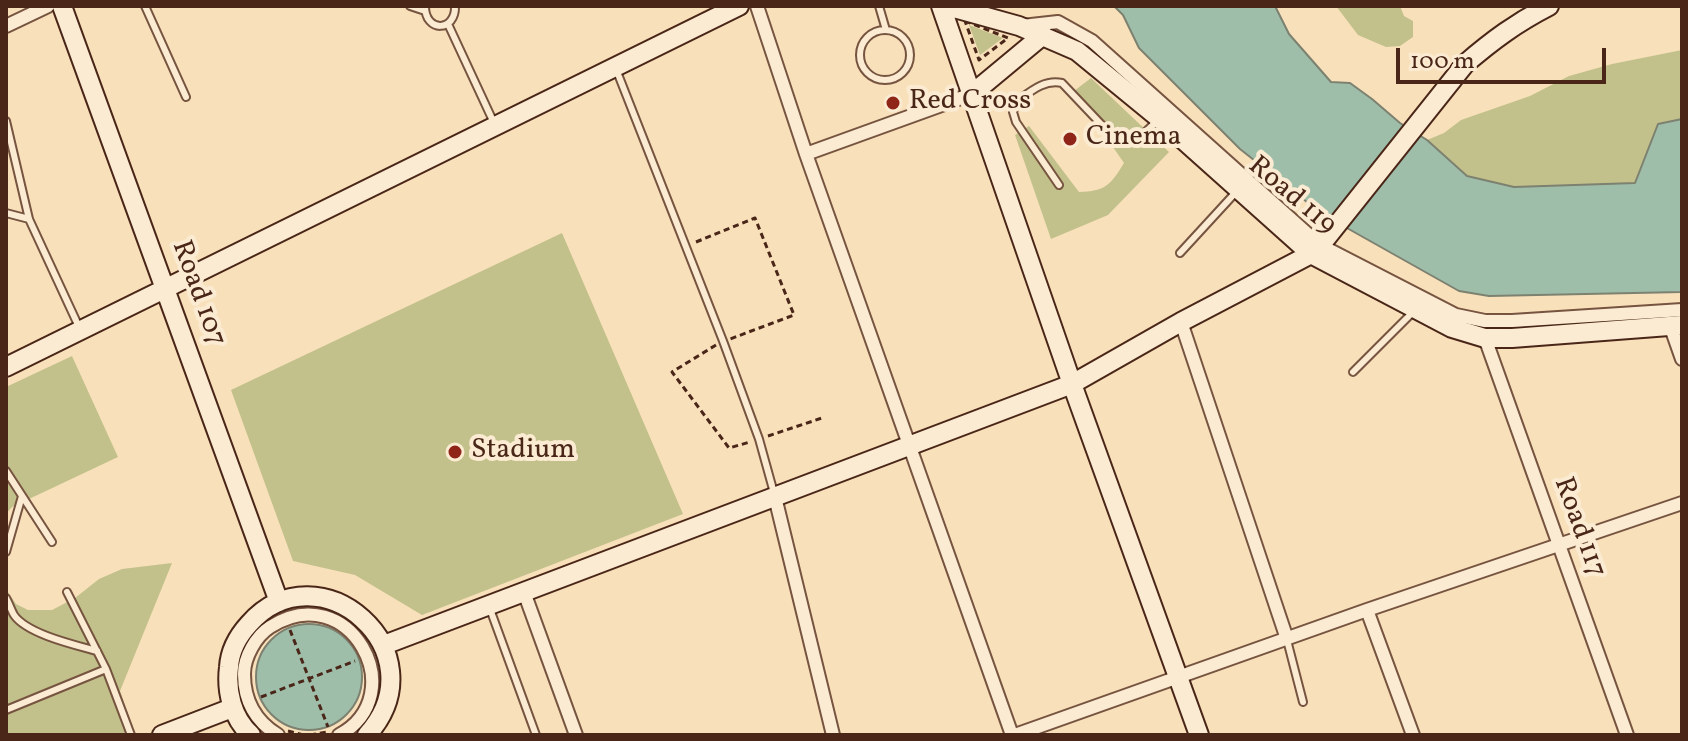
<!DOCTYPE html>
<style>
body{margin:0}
#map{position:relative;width:1688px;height:741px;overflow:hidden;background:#f8e0ba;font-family:Vollkorn,serif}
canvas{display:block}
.frame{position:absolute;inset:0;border:8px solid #4a2618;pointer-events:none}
.scale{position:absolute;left:1396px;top:48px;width:210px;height:36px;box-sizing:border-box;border:4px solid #4a2618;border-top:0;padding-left:10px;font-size:24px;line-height:28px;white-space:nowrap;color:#4a2618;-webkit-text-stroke:6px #faebd2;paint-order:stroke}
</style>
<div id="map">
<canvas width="1688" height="741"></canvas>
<div class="frame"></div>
<div class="scale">100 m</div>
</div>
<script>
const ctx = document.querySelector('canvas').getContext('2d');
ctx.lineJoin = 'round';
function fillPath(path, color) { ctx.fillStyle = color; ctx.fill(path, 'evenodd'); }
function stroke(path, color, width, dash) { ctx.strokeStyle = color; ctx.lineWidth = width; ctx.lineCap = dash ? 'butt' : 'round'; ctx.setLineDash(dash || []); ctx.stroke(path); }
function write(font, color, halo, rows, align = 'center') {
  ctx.font = font + ' Vollkorn,serif'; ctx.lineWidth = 8; ctx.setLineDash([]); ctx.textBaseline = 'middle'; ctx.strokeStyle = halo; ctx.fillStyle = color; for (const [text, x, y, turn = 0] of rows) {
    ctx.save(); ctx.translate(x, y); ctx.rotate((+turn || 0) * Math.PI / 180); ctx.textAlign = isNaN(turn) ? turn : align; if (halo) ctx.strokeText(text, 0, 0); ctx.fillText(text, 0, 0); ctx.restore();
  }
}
fillPath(new Path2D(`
 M1336,6H1400L1404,16L1413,21V37L1400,46L1386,47L1358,35Z
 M969,25L1003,38L980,55Z
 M1682,50V119L1658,125L1635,183L1514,187L1467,176L1427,140L1444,133L1461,120L1530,96L1569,76L1612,64Z
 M1091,78L1169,152L1108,215L1051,239L1015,135L1029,126L1079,192C1105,191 1110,186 1124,163L1074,91Z
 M562,233L683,514L422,615L355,575L293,561L231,390Z
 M72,356L118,457L12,507L6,514V387Z
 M172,563L120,691L135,733L129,735H6V589L16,604L28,610H52L75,598L99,579L122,569Z`), '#c3c18b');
const water = new Path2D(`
 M1114,6H1275L1289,34L1331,82L1350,83L1372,99L1400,123L1427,140L1467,176L1514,187L1635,183L1658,124L1682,119V292L1489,296L1459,291L1322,214L1240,149L1139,48L1123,15Z
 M256 677a53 53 0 1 1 106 0a53 53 0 1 1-106 0Z`);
fillPath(water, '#9fbeaa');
stroke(water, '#7d8170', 2);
const lane = new Path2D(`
 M145,6L186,97
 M410,6L425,11
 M425,6C425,33 456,32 455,6
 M879,6L886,30
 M448,24L494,123
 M860 55a25 25 0 1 1 50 0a25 25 0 1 1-50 0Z
 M616,69L723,341L759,439L774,493
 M6,121L29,219L79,327
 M1059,185L1016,122L1013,112L1016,102C1030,92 1044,79 1062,83L1118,142C1136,145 1144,133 1157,121
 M6,213L29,219
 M1180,253L1237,191
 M1353,372L1413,312
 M6,471L52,542
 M6,552L22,496
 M67,592L106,669L131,735
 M6,598C9,603 11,610 14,615C27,634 75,645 97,651
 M490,609L536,735
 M1287,640L1303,702
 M6,710L106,669`);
const street = new Path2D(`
 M757,6L806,154L1012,735
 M6,26L48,6
 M1022,26L1058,22L1092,41L1320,245L1456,315L1485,321H1512L1682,310
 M806,154L972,94
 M1181,322L1287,639
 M1670,325L1682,359
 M1485,338L1627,735
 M775,497L833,735
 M524,592L576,735
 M1367,610L1413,735
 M278,735C255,721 244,701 244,674C244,657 256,636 270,627C349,576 414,695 339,735
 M1015,735L1367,610L1682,503`);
const secondary = new Path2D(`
 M62,6L279,602
 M941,6L1072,384L1199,735
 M947,6L1019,26L1077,51L1160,119L1311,254L1452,328L1485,338H1512L1682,325
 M972,94L1043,35
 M6,367L739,6
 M384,645L1072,384L1181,322L1311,254L1324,241L1465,64C1493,40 1516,23 1549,6
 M162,735L232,708
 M251,735C232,718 226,691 229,667C230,651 238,636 249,624C319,545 442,652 367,735`);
stroke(lane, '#765440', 10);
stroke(street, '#765440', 16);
stroke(secondary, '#4a2618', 22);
stroke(new Path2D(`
 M965,21L1008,38L979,60Z
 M696,242L755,218L794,315L730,339
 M716,345L672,372L729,448L750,442
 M768,436L822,418
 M290,630L328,727
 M261,697L355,661
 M288,731L304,735
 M310,735L327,732`), '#4a2618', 3, [6, 4]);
stroke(lane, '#faebd2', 6);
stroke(street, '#faebd2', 12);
stroke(secondary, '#faebd2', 18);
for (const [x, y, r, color] of [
 [893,103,8,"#8f2418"],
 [1070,139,8,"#8f2418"],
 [455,452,8,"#8f2418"]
]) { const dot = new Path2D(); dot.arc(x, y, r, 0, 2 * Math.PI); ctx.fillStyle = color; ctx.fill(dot); stroke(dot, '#faebd2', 3); }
write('28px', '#4a2618', '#faebd2', [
 ["Red Cross",909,103],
 ["Cinema",1086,139],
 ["Stadium",471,452]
], 'left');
write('28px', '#4a2618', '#faebd2', [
 ["Road 119",1291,197,40],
 ["Road 107",197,294,70],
 ["Road 117",1578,528,70]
]);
</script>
